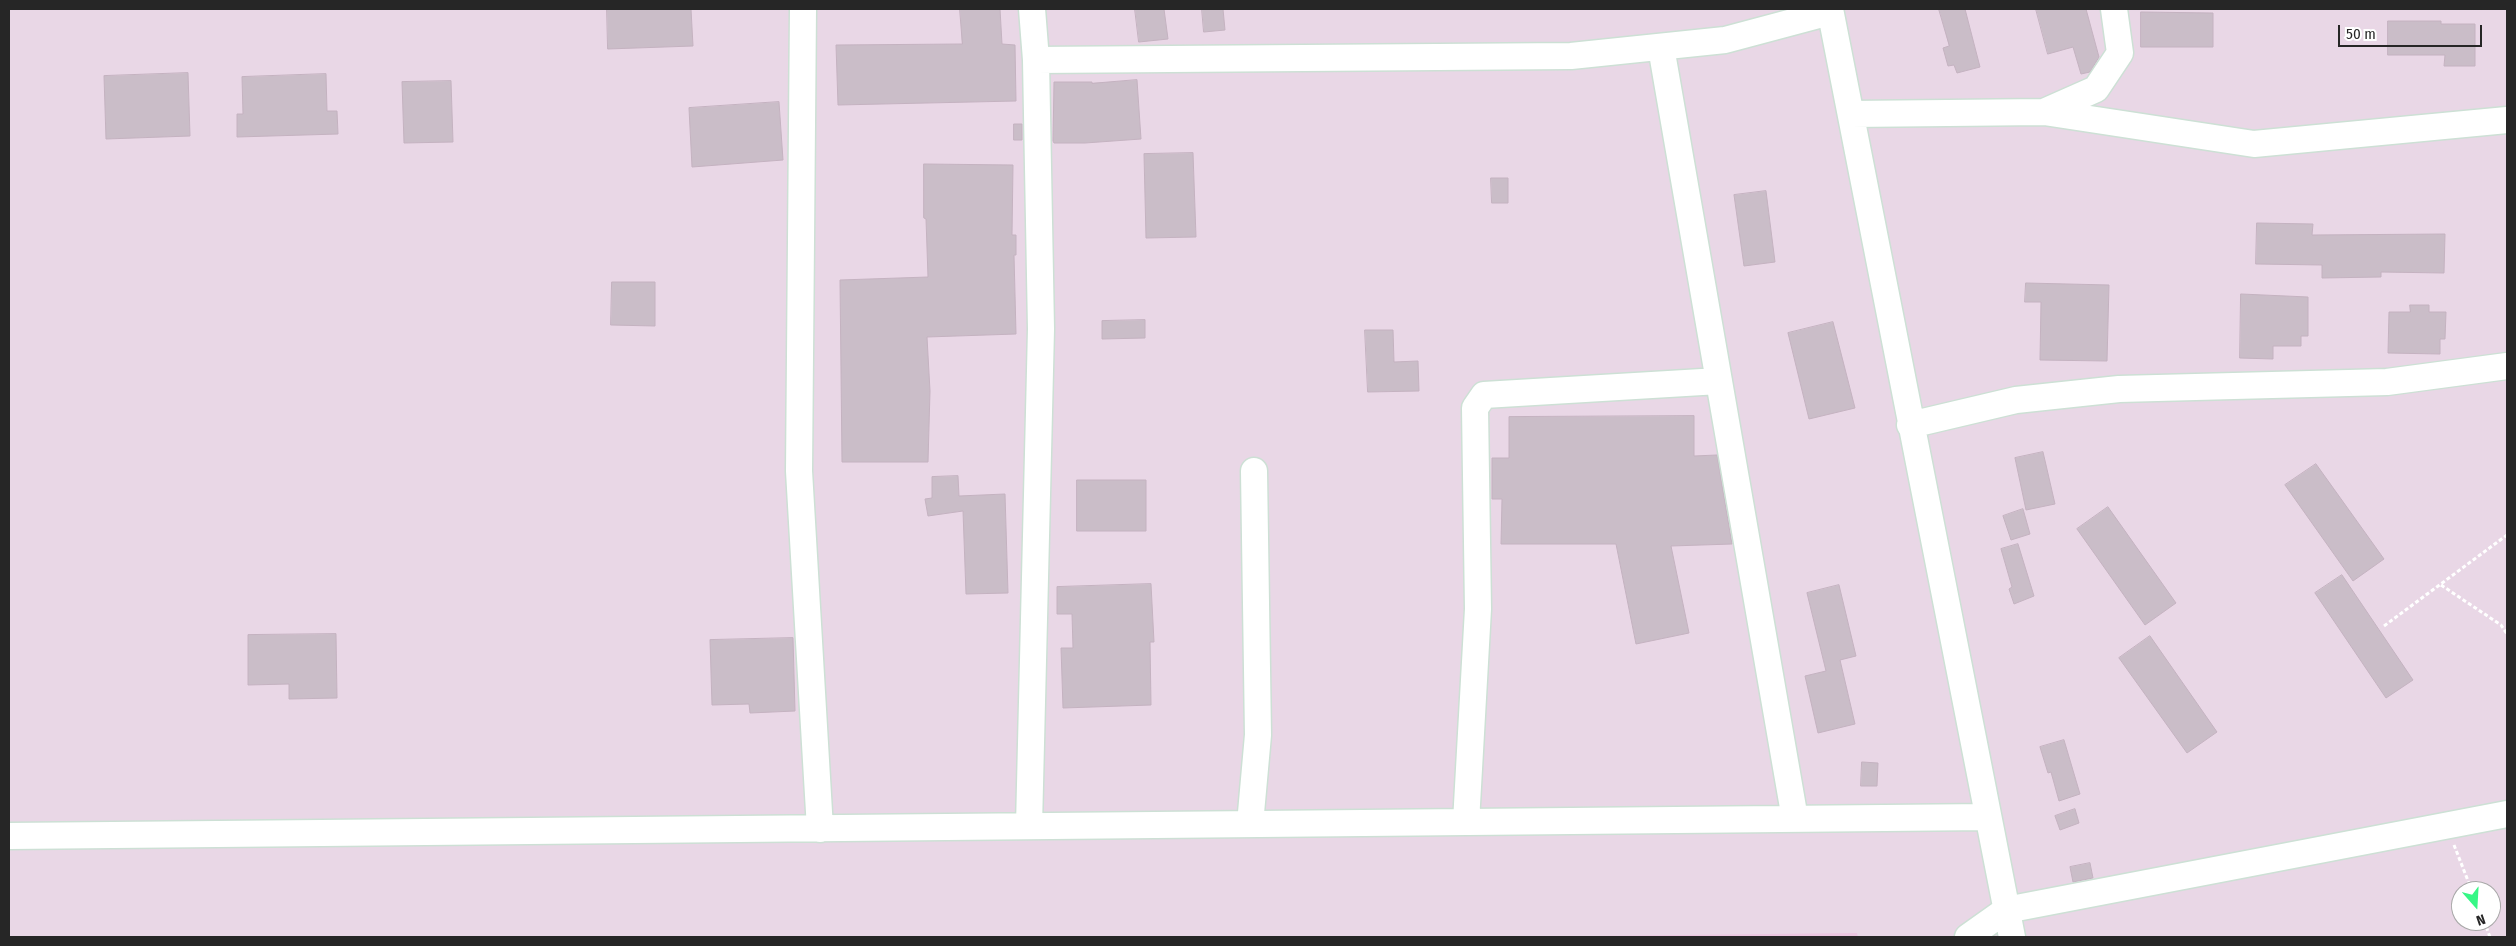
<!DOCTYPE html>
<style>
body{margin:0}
#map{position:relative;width:2516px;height:946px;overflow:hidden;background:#e9d7e6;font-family:"Fira Sans Condensed",sans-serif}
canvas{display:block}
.frame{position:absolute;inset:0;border:10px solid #262626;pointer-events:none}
.north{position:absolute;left:2451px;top:881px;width:50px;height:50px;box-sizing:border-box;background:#fff;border:1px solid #a8a8a8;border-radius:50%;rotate:161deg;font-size:14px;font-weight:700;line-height:20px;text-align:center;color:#262626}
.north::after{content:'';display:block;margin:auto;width:18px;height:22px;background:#37f786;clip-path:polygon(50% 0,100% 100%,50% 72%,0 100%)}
.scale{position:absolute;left:2338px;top:25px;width:144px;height:22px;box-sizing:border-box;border:2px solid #262626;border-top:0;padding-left:6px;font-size:15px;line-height:18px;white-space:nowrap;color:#262626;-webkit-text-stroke:4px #fff;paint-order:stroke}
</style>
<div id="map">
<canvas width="2516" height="946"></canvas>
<div class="frame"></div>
<div class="north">N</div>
<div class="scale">50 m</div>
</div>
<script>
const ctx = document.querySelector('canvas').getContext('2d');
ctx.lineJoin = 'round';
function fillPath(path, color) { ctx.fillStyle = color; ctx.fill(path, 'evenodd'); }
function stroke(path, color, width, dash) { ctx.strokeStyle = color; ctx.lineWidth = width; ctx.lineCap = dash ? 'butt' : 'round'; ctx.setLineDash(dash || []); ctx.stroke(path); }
fillPath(new Path2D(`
 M1857,933L1858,937H1506Z`), '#ecc6e1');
const building = new Path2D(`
 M607,9H691L693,46L608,49Z
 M960,9H1000L1002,44L1015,45L1016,101L838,105L836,45L962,44Z
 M1135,9H1164L1168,39L1139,42Z
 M1202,9H1223L1225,30L1204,32Z
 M1939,9H1965L1980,67L1957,73L1954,65L1948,66L1943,48L1949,46Z
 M2036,9H2086L2099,57L2090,72L2081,74L2073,47L2048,54Z
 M2141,12L2213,13V47H2141Z
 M2388,21H2441V24H2475V66H2444L2445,55H2388Z
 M188,73L190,136L106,139L104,76Z
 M326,74L327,111H337L338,134L237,137V114H243L242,77Z
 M1137,80L1141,139L1085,143H1054L1053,141L1054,82H1092V83Z
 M451,81L453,142L404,143L402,82Z
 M779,102L783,160L692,167L689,108Z
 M1014,124H1022V140H1014Z
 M1193,153L1196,237L1146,238L1144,154Z
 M924,164L1013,165L1012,235H1016V255H1014L1016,334L927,337L930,391L928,462H842L840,280L928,277L926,219L924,218Z
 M1491,178H1508V203H1492Z
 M1766,191L1775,262L1744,266L1734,195Z
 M2257,223L2313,224L2312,235L2445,234L2444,273L2381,272V277L2322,278V265L2256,264Z
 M612,282H655V326L611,325Z
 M2026,283L2109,285L2107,361L2040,360L2041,302H2025Z
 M2241,294L2308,297V336H2301V346H2273V359L2240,358Z
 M2410,305H2429V312H2446L2445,339H2440V354L2388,353L2389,312H2410Z
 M1145,320V338L1102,339V321Z
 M1833,322L1855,408L1809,419L1788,333Z
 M1365,330H1393L1394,362L1418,361L1419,391L1368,392Z
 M1694,416V456L1717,455L1732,544L1671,546L1689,633L1636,644L1616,544H1501L1502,499H1492V458H1509V417Z
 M2043,452L2055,504L2026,510L2015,458Z
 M2316,464L2384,559L2353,581L2285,485Z
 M958,476L959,496L1005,494L1008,593L966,594L963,511L928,516L925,499L932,498V477Z
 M1077,480H1146V531H1077Z
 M2108,507L2176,603L2145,625L2077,529Z
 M2023,509L2030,534L2011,540L2003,516Z
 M2018,544L2034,596L2014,604L2009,589L2012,587L2001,549Z
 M2342,575L2413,680L2386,698L2315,593Z
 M1151,584L1154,642H1150L1151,705L1063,708L1061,648H1073L1072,614H1057V587Z
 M1839,585L1856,656L1840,660L1855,724L1818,733L1805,676L1826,671L1807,593Z
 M336,634L337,698L289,699V684L248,685V635Z
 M2150,636L2217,732L2187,753L2119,658Z
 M793,638L795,711L750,713L749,704L712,705L710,640Z
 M2064,740L2080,794L2059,801L2051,772L2048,773L2040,747Z
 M1862,762L1878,763L1877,786H1861Z
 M2075,809L2079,823L2060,830L2055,816Z
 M2090,863L2093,878L2073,882L2070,867Z`);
fillPath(building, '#cabdc8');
stroke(building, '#c4b2c0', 1);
const minor = new Path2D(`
 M803,9L799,471L820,829
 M1830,9L2012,937
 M1661,47L1795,819
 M1036,60L1571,56L1725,40L1830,12
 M2044,112L2096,89L2120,53L2114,9
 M1851,114L2044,112L2254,144L2507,120
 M1910,425L2016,400L2119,389L2387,382L2507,366
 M1466,822L1478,609L1475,408L1484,395L1719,381
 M1250,824L1258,735L1254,471
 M1029,826L1041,329L1036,60L1032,9
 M9,836L1988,817
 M1968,937L2006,910L2507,814`);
stroke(minor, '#cde0d5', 29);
stroke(new Path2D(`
 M2441,585L2501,625L2507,634
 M2384,626L2507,535
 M2454,845L2472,891
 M2484,921L2490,937`), '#fff', 3, [4, 2.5]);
stroke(minor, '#fff', 26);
</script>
